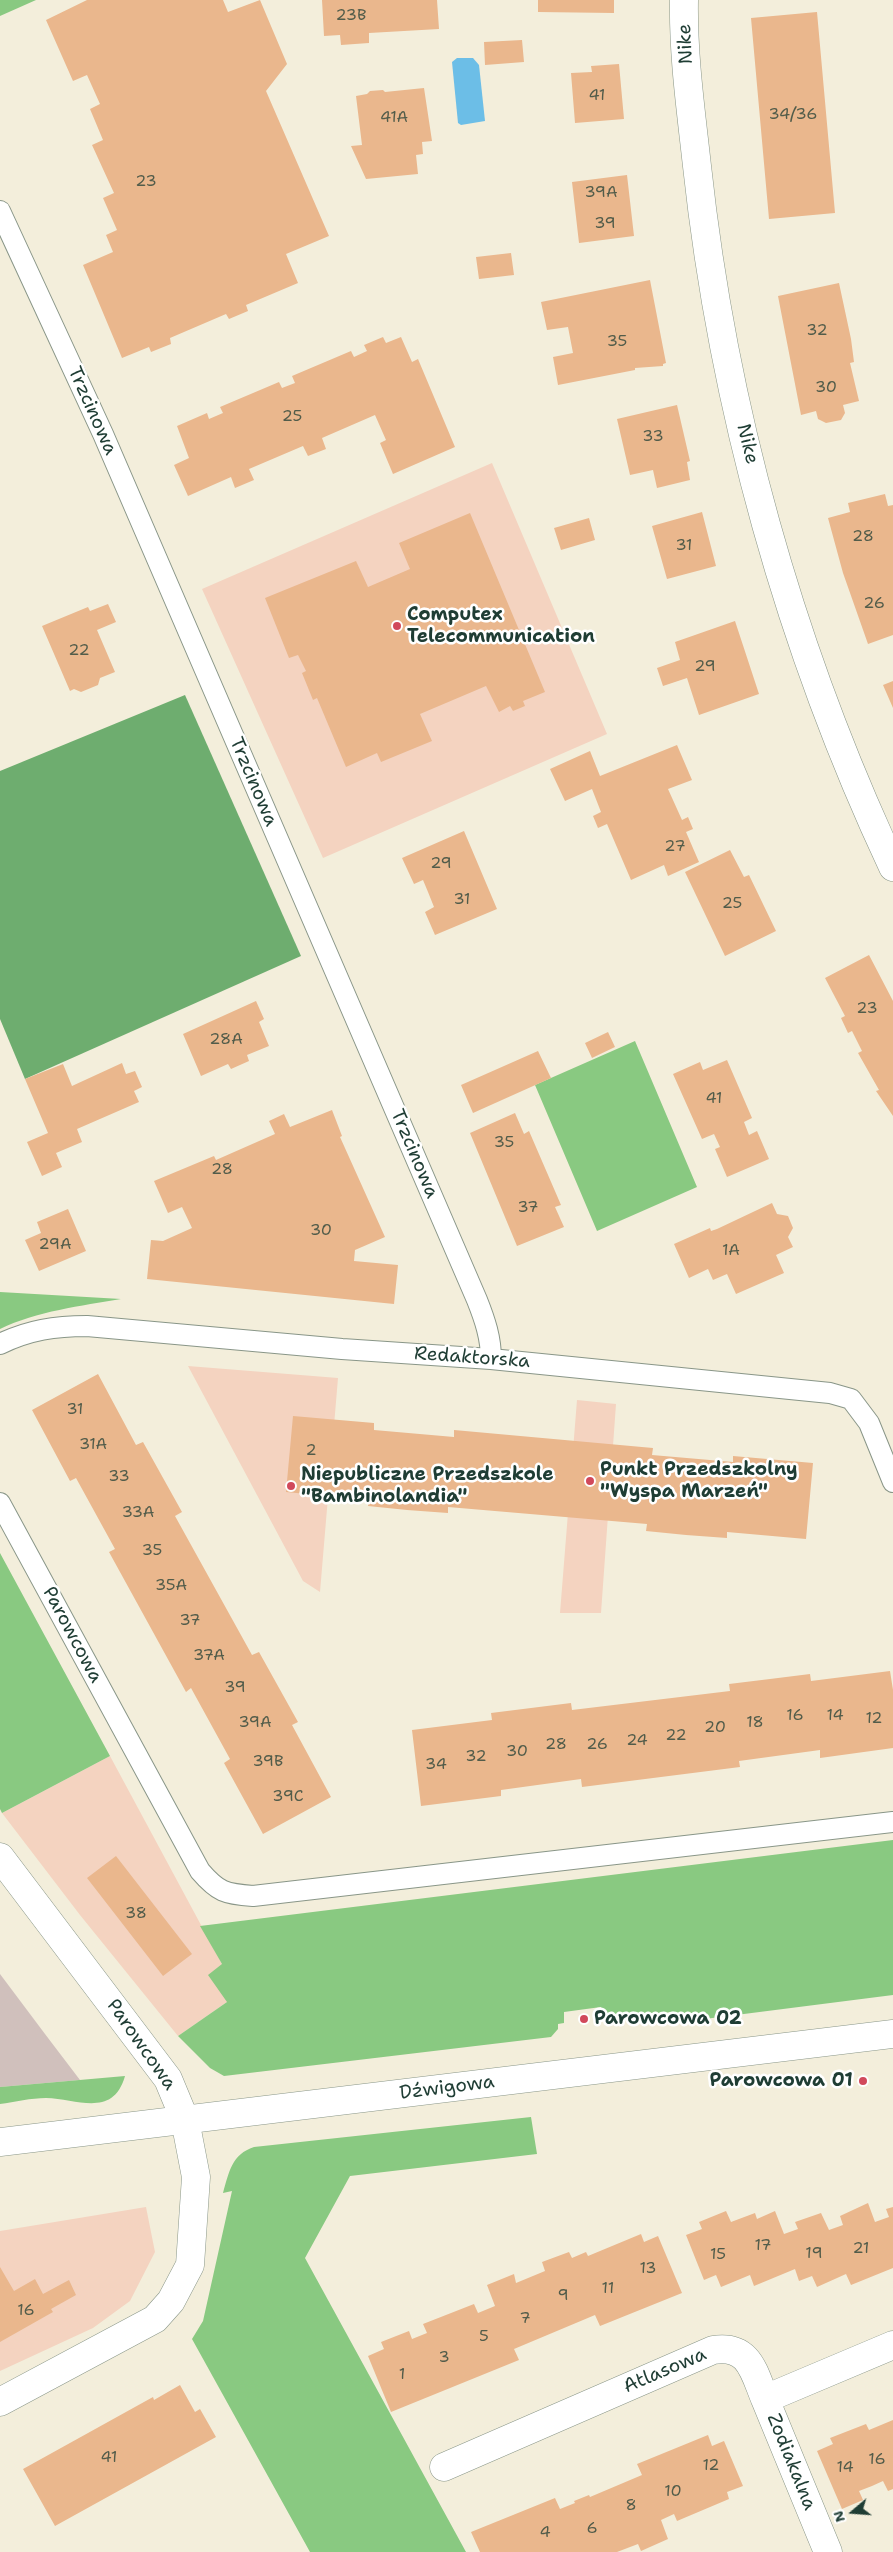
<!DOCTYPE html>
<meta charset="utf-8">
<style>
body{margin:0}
#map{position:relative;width:893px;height:2552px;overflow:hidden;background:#f3eedb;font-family:"Shantell Sans",sans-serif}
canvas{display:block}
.north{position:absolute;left:828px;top:2487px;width:50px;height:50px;-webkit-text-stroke:4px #fff;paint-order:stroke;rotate:252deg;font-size:14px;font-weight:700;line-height:20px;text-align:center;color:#1f3d34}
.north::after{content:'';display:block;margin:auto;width:18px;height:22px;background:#1f3d34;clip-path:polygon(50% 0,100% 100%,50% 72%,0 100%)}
</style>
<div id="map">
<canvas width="893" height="2552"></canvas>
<div class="north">N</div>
</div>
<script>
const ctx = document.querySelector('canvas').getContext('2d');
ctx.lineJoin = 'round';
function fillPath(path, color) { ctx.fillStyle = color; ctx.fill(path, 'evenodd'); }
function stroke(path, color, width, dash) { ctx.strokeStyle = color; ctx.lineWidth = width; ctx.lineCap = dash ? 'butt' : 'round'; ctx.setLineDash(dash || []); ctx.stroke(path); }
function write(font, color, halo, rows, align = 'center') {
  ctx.font = font + ' "Shantell Sans",sans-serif'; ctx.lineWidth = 5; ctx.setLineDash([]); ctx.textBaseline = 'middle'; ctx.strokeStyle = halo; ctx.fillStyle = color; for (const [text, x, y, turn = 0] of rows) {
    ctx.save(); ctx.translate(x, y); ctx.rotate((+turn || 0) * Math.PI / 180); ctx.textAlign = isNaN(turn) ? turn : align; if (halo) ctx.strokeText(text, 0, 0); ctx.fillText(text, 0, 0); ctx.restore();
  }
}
fillPath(new Path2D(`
 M492,463L607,734L323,858L202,589Z
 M188,1366L338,1378L320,1592L303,1581Z
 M577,1400L616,1404L601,1613H560Z
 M110,1756L222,1964L227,2002L178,2036L80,1915L2,1813Z
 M146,2207L155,2252L130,2301L93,2328L0,2371V2231Z`), '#f4d3c0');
fillPath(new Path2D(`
 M0,1974L45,2034L80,2080L0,2087Z`), '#d0c0bc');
fillPath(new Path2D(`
 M0,0H36L0,16Z
 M635,1041L697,1187L597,1231L535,1085Z
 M0,1292L121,1299C81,1306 37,1311 0,1329Z
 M0,1553L110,1756L2,1813L0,1809Z
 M893,1840V1995L681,2022L674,2017L672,2012L605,2019L601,2007L564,2012V2023L558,2024V2029L551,2037L224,2076L210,2068L178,2036L227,2002L208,1975L222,1964L200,1926Z
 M125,2076C113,2118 78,2099 46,2098C31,2098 15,2102 0,2104V2087Z
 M531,2117L537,2154L350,2176L305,2258L466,2552H310L192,2339L203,2321L232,2191L223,2193C229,2172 232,2154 254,2147Z`), '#89c981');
fillPath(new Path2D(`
 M185,695L301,956L25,1079L0,1019V771Z`), '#6ead6f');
fillPath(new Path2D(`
 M457,58H473L479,65L485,121L461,125L458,123L452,62Z`), '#6cbee7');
fillPath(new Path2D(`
 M87,0H223L228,12L260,0L287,64L266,91L329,236L286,254L298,283L246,305L248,311L229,319L226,314L170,338L171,344L151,352L149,347L122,358L83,265L113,252L106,235L117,230L103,198L114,193L92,145L103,140L90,109L100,104L87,75L73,81L46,20Z
 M322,0H437L439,29L369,33V43L341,45L340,35L324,36Z
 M538,0H614V13L538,12Z
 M817,12L835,213L769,219L751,18Z
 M522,40L524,62L485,65L484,42Z
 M619,64L624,119L575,123L571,73L592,72L591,66Z
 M424,88L432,141L422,142L423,154L416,155L418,174L366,179L351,146L362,145L356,96L367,94L370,91L383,90L385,92Z
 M627,175L634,236L579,243L572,182Z
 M511,253L514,275L479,279L476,257Z
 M650,280L666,363L663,364V366L635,368V370L558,385L553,357L573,353L568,327L547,330L541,302Z
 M839,283L851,339L854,362L850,363L859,401L843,405L845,413L841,420L826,423L818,419L816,411L801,415L778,296Z
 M383,337L386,343L401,337L412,362L418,359L455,447L393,474L380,443L386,440L375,415L322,438L326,449L308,456L303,446L249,469L254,480L235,488L231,477L188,496L174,465L189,458L177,426L207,413L209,419L223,413L220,407L279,382L282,388L295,383L292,376L351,351L354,357L367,351L364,345Z
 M677,405L690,461L687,462L690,480L657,488L653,470L630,475L617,419Z
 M885,494L888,506L893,505V635L868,644L843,573L828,518L850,512L848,503Z
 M702,512L716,566L667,579L652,526Z
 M470,513L545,692L523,701L525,706L513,711L510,706L499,712L486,686L420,714L432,741L381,762L377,753L346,767L317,698L313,700L302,673L306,671L298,655L289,658L265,598L356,561L368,587L410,569L399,543Z
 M589,518L595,540L561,550L554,528Z
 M108,604L116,622L97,630L115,672L100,678L98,685L81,692L74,689L70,691L42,626L88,607L90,611Z
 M735,621L759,694L699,715L687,678L663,686L657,668L680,660L675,642Z
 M893,681V708L883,685Z
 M677,745L692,780L668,789L682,820L688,817L693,829L686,832L699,862L668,876L664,865L631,880L607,824L598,828L593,816L601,812L592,789L565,801L550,769L590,751L600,776Z
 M464,831L497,909L435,935L425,912L434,907L428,892L423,880L414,884L402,858Z
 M730,850L744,877L749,875L776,931L725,956L685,872Z
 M869,955L893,1001V1116L876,1091L879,1090L858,1053L862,1051L852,1031L848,1033L841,1018L845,1016L825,978Z
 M256,1001L264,1019L259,1022L269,1046L247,1055L249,1061L231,1069L228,1064L201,1076L183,1034Z
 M608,1032L615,1047L592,1058L585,1043Z
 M538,1051L551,1078L473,1113L461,1085Z
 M727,1060L752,1118L744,1122L749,1135L757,1131L769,1159L727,1177L715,1149L720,1147L714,1134L702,1139L673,1074L700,1062L703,1070Z
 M122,1063L126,1074L135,1071L142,1087L134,1091L139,1102L77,1129L82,1142L56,1153L62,1167L42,1176L27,1142L48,1133L25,1079L63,1064L72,1086Z
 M332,1110L342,1136L340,1137L385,1237L355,1250L354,1261L398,1265L394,1304L147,1279L151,1240L163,1241L192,1228L182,1207L168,1213L154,1181L214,1156L216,1160L275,1134L269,1121L284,1114L290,1127Z
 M515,1113L524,1134L529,1131L561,1205L555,1207L564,1227L517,1246L470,1133Z
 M772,1203L777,1214L788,1216L793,1228L788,1237L793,1247L776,1255L784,1273L736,1294L727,1274L713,1280L708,1269L689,1278L674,1244L710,1228L711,1231L717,1229Z
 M68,1209L86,1251L39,1271L25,1240L41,1233L37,1222Z
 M98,1374L136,1445L143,1442L182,1512L175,1516L252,1655L259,1652L298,1722L292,1725L331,1797L263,1834L224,1763L230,1759L191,1688L186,1692L109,1552L115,1549L76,1478L70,1481L32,1410Z
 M293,1416L374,1423V1430L454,1437V1430L653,1448L652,1455L733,1462V1456L813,1463L806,1539L727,1532V1538L686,1535L646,1531L647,1524L448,1507V1513L407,1510L368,1506L369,1500L286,1492Z
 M890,1671L893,1690V1748L820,1758V1750L739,1761L740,1767L582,1787L581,1779L501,1790V1796L421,1806L412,1730L492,1720L491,1713L571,1703L572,1710L730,1691L729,1684L770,1679L810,1674L811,1681Z
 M116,1856L192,1954L163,1976L87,1878Z
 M868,2203L875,2222L889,2217L886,2209L893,2207V2268L851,2285L846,2274L817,2287L812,2276L799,2281L795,2269L754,2286L750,2275L721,2287L716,2275L704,2280L686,2235L702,2229L699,2222L726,2211L731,2222L755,2213L757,2219L775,2211L784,2234L798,2229L795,2222L821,2213L829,2230L843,2225L840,2216Z
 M641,2234L644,2242L658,2236L682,2293L600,2326L595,2315L514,2349L519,2360L391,2412L368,2356L384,2349L381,2342L409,2331L412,2339L427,2333L423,2324L474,2304L478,2313L495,2306L487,2285L514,2274L516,2283L545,2271L542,2262L569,2252L572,2258L586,2252L588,2256Z
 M0,2267L14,2291L35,2279L43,2294L69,2280L76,2295L51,2309L53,2312L0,2342Z
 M180,2385L195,2412L200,2409L216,2437L55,2526L23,2469L153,2397L154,2400Z
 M893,2420V2489L888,2491L883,2481L872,2486L859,2491L863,2500L842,2509L817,2451L833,2444L830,2438L866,2424L869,2430Z
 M708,2435L712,2446L724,2441L743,2486L727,2492L729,2499L677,2521L674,2514L661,2520L668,2539L641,2551L638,2544L617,2552H480L471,2532L555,2498L560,2509L575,2503L574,2501L589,2495L590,2497L642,2475L637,2464Z`), '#eab78d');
const service = new Path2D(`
 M0,211L103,434L477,1300C485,1320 491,1338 491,1359
 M0,1344C29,1330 55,1326 87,1326L342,1349L491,1359L830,1393L851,1399L869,1423L893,1482
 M0,1503L200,1871C218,1892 225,1894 253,1896L893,1822`);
const minor = new Path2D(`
 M684,0C683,56 691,111 697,166C723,407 790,648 893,867
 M0,1857L168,2079L185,2120L196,2177L190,2265L171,2301L155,2319L0,2402
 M765,2399L828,2552
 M444,2467L713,2350C750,2344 754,2373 765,2399L893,2345`);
const secondary = new Path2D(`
 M0,2142L893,2034`);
stroke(service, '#899688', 22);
stroke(minor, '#899688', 29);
stroke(secondary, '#899688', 29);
stroke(service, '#fff', 20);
stroke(minor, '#fff', 28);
stroke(secondary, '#fff', 28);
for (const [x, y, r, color] of [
 [397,626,5,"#d1495b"],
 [590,1481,5,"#d1495b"],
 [291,1486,5,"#d1495b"],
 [584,2019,5,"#d1495b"],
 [863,2081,5,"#d1495b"]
]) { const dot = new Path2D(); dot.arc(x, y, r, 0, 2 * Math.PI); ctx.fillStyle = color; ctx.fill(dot); stroke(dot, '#fff', 2); }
write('16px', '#525c4a', null, [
 ["23B",351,16],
 ["41",597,96],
 ["34/36",793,115],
 ["41A",394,118],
 ["23",146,182],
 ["39A",601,193],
 ["39",605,224],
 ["32",817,331],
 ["35",617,342],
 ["30",826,388],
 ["25",292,417],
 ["33",653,437],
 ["28",863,537],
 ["31",684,546],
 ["26",874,604],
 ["22",79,651],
 ["29",705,667],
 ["27",675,847],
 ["29",441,864],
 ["31",462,900],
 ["25",732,904],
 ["23",867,1009],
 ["28A",226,1040],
 ["41",714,1099],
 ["35",504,1143],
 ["28",222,1170],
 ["37",528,1208],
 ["30",321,1231],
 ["29A",55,1245],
 ["1A",731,1251],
 ["31",75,1410],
 ["31A",93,1445],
 ["2",311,1451],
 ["33",119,1477],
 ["33A",138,1513],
 ["35",152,1551],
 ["35A",171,1586],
 ["37",190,1621],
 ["37A",209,1656],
 ["39",235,1688],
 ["16",795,1716],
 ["14",835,1716],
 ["12",874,1719],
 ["39A",255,1723],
 ["18",755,1723],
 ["20",715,1728],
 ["22",676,1736],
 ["24",637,1741],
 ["28",556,1745],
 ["26",597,1745],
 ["30",517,1752],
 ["32",476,1757],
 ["39B",268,1762],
 ["34",436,1765],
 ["39C",288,1797],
 ["38",136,1914],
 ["17",763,2246],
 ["21",861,2249],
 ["19",814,2254],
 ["15",718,2255],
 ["13",648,2269],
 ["11",608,2289],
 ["9",563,2296],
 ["16",26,2311],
 ["7",525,2319],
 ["5",484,2337],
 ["3",444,2358],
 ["1",402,2375],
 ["41",109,2458],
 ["16",877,2460],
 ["12",711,2466],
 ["14",845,2468],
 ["10",673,2492],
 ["8",631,2506],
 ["6",592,2529],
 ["4",545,2533]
]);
write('19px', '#1f3d34', '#fff', [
 ["Nike",686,44,-93],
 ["Trzcinowa",92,411,66],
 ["Nike",747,444,76],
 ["Trzcinowa",253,782,67],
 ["Trzcinowa",414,1154,67],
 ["Redaktorska",472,1358,4],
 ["Parowcowa",72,1635,62],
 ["Parowcowa",141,2045,55],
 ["Dźwigowa",447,2088,-7],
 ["Atlasowa",665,2371,-23],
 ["Zodiakalna",791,2462,68]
]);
write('bold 19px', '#1f3d34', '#fff', [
 ["Computex",407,615],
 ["Telecommunication",407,637],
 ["Punkt Przedszkolny",600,1470],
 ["\"Wyspa Marzeń\"",600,1492],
 ["Niepubliczne Przedszkole",301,1475],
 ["\"Bambinolandia\"",301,1497],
 ["Parowcowa 02",594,2019],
 ["Parowcowa 01",853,2081,"right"]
], 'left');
</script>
